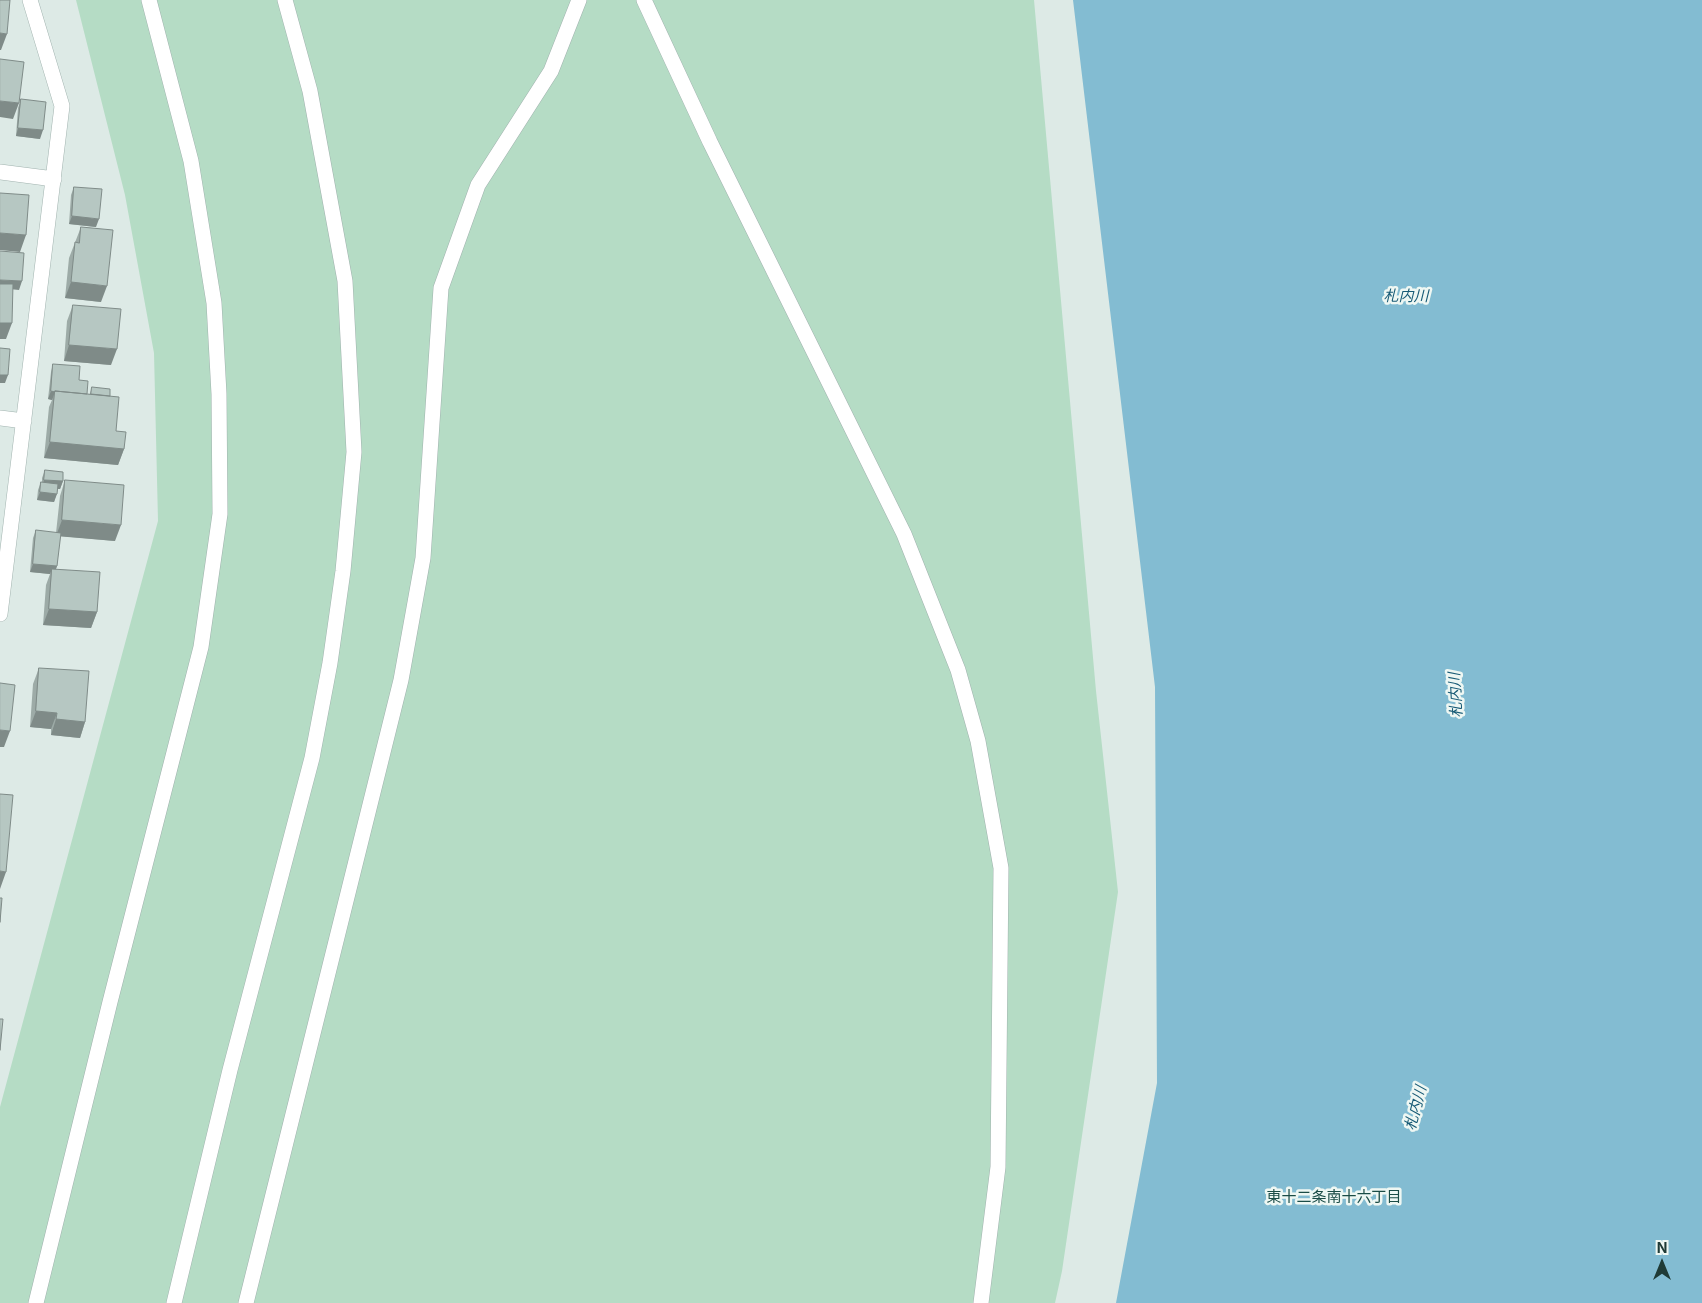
<!DOCTYPE html>
<meta charset="utf-8">
<style>
body{margin:0}
#map{position:relative;width:1702px;height:1303px;overflow:hidden;background:#ddeae6;font-family:Inter,sans-serif}
canvas{display:block}
.north{position:absolute;left:1637px;top:1238px;width:50px;height:50px;-webkit-text-stroke:4px #eef7f3;paint-order:stroke;rotate:0deg;font-size:14px;font-weight:700;line-height:20px;text-align:center;color:#1f3a36}
.north::after{content:'';display:block;margin:auto;width:18px;height:22px;background:#1f3a36;clip-path:polygon(50% 0,100% 100%,50% 72%,0 100%)}
</style>
<div id="map">
<canvas width="1702" height="1303"></canvas>
<div class="north">N</div>
</div>
<script>
const ctx = document.querySelector('canvas').getContext('2d');
ctx.lineJoin = 'round';
function fillPath(path, color) { ctx.fillStyle = color; ctx.fill(path, 'evenodd'); }
function stroke(path, color, width, dash) { ctx.strokeStyle = color; ctx.lineWidth = width; ctx.lineCap = dash ? 'butt' : 'round'; ctx.setLineDash(dash || []); ctx.stroke(path); }
function write(font, color, halo, rows, align = 'center') {
  ctx.font = font + ' Inter,"Noto Sans JP",sans-serif'; ctx.lineWidth = 5; ctx.setLineDash([]); ctx.textBaseline = 'middle'; ctx.strokeStyle = halo; ctx.fillStyle = color; for (const [text, x, y, turn = 0] of rows) {
    ctx.save(); ctx.translate(x, y); ctx.rotate((+turn || 0) * Math.PI / 180); ctx.textAlign = isNaN(turn) ? turn : align; if (halo) ctx.strokeText(text, 0, 0); ctx.fillText(text, 0, 0); ctx.restore();
  }
}
fillPath(new Path2D(`
 M76,0H1034L1096,691L1118,892L1062,1271L1055,1303H0V1107L158,521L154,353L125,195Z`), '#b5dcc5');
fillPath(new Path2D(`
 M1073,0H1702V1303H1116L1157,1083L1155,687Z`), '#83bcd2');
const lane = new Path2D(`
 M644,0L710,142L904,534L958,670L978,741L1001,868L998,1167L981,1303
 M174,1303L230,1070L312,758L330,663L343,571L354,452L345,281L310,91L285,0
 M246,1303L401,680L423,558L441,288L478,185L551,71L579,0`);
const street = new Path2D(`
 M0,172L54,179
 M0,418L24,421
 M0,614L62,106L30,0
 M36,1303L110,1002L201,647L220,514L219,394L214,303L191,161L149,0`);
stroke(lane, '#a0b2ae', 16);
stroke(street, '#a0b2ae', 16);
stroke(lane, '#fff', 15);
stroke(street, '#fff', 15);
fillPath(new Path2D(`
 M21,99L40,139L16,136L18,108Z
 M74,187L96,227L69,224L71,195Z
 M81,227L101,302L65,298L69,258Z
 M73,305L111,365L64,361L67,321Z
 M53,364L79,380L87,394H90L92,387L110,396L116,431L124,449L118,465L44,458L49,407L52,400L48,399L51,372Z
 M45,470L63,481L60,489H58L54,502L37,500L38,490L41,482H42V478Z
 M65,480L115,541L60,536L57,566L56,569L97,612L91,628L43,625L46,585L50,574L30,572L33,538L36,530L56,533L60,496Z
 M39,668L85,722L80,738L51,735V729L30,727L33,684Z`), '#9daba7');
fillPath(new Path2D(`
 M0,33L7,34L1,50H0Z
 M0,101L19,103L13,119L0,117Z
 M18,128L43,130L40,139L16,136Z
 M72,216L99,219L96,227L69,224Z
 M0,233L26,235L20,252L0,250Z
 M0,280L22,281L19,290L0,288Z
 M71,282L107,286L101,302L65,298Z
 M0,323H12L6,339H0Z
 M69,345L117,349L111,365L64,361Z
 M0,375H8L5,383H0Z
 M51,391L55,392L52,400L48,399Z
 M50,442L124,449L118,465L44,458Z
 M44,480L63,481L60,489L42,488Z
 M40,492L57,494L54,502L37,500Z
 M62,520L121,525L115,541L56,536Z
 M33,564L57,566L54,574L52,569L50,574L30,572Z
 M49,609L97,612L91,628L43,625Z
 M36,711L57,713L51,729L30,727Z
 M56,719L85,722L80,738L51,735Z
 M0,730L10,731L4,747H0Z
 M0,871L6,872L0,889Z`), '#7f8b88');
const building = new Path2D(`
 M0,0H10L7,34L0,33Z
 M0,59L24,62L19,103L0,101Z
 M21,99L46,102L43,130L18,128Z
 M74,187L102,189L99,219L72,216Z
 M0,193L29,195L26,235L0,233Z
 M81,227L113,230L107,286L71,282L75,242L79,243Z
 M0,251L24,253L22,281L0,280Z
 M0,284H13L12,323H0Z
 M73,305L121,309L117,349L69,345Z
 M0,348L10,349L8,375H0Z
 M53,364L80,366L79,380L88,381L87,394L55,391V392L51,391Z
 M92,387L110,389V396L91,394Z
 M55,391L119,397L116,431L126,432L124,449L50,442Z
 M45,470L63,472V481L44,480Z
 M65,480L124,485L121,525L62,520Z
 M41,482L58,484L57,494L40,492Z
 M36,530L61,533L57,566L33,564Z
 M52,569L100,572L97,612L49,609Z
 M39,668L89,671L85,722L56,719L57,713L36,711Z
 M0,683L15,685L10,731L0,730Z
 M0,794L13,795L6,872L0,871Z
 M0,898H2L0,922Z
 M0,1019H3L0,1050Z`);
fillPath(building, '#b6c7c2');
stroke(building, '#7f8b88', 1);
write('italic 15px', '#185b76', '#eef7f3', [
 ["札内川",1406,296],
 ["札内川",1456,695,-93],
 ["札内川",1416,1108,-75]
]);
write('15px', '#1a4c46', '#eef7f3', [
 ["東十二条南十六丁目",1334,1197]
]);
</script>
